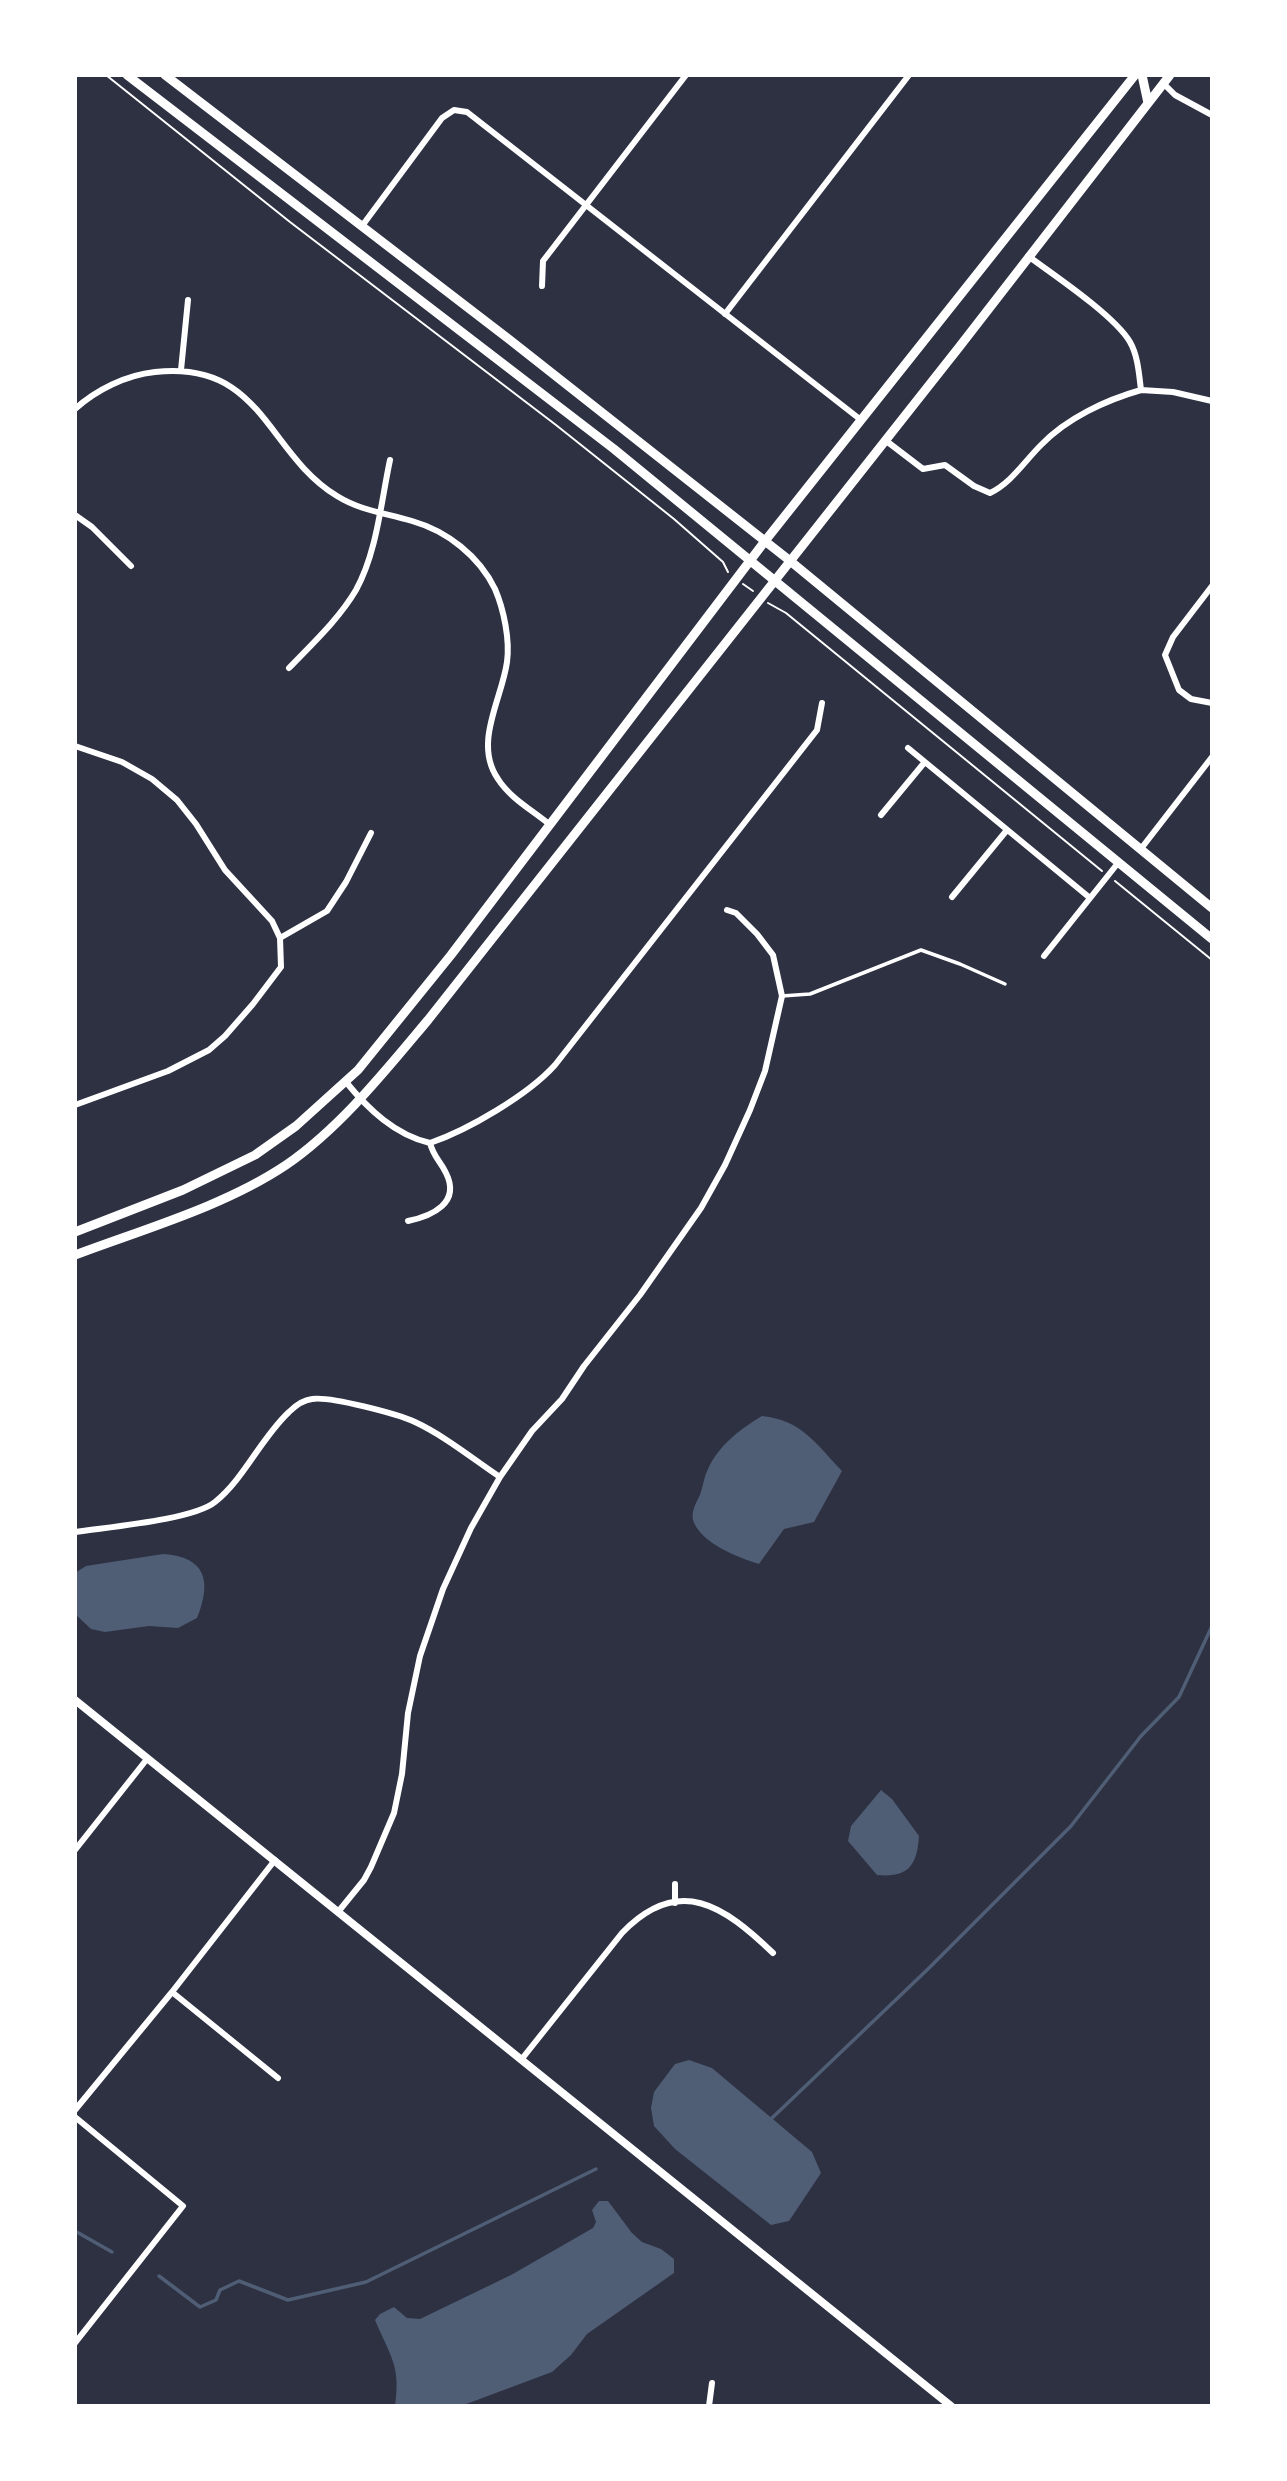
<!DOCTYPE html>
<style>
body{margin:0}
#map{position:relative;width:1287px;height:2481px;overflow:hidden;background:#2d3142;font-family:"Source Sans 3",sans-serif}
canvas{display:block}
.frame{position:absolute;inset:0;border:77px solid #fff;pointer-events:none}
</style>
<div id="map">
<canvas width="1287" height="2481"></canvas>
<div class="frame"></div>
</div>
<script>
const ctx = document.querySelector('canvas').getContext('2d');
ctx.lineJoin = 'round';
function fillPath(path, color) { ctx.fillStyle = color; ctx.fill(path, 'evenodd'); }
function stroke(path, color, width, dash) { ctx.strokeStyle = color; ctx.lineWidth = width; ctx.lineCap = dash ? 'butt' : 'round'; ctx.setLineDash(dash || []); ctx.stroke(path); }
fillPath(new Path2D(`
 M762,1416C802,1420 816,1444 842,1471L814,1522L784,1529L759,1564C739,1558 700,1543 693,1520C691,1511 696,1503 700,1495C703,1486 704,1477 708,1469C719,1445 740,1429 762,1416Z
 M163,1554C206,1557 212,1581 197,1618L178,1628L149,1626L105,1632L91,1629L75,1614V1573L86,1566Z
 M881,1790L892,1799L919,1836C917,1865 909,1878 877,1875L848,1841L851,1826Z
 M689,2060L712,2068L812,2152L821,2173L789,2221L771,2225L675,2149L654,2126L651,2108L654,2092L675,2064Z
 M599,2201H608L632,2233L642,2242L661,2249L674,2259V2273L587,2334L571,2355L552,2372L461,2406H395C401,2365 390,2356 375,2320L380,2314L394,2307L407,2318L420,2319L511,2275L593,2228L596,2222L592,2210Z`), '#4f5d75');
stroke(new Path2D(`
 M771,2119L928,1969L1071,1826L1141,1736L1179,1697L1212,1626
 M75,2231L112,2252
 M159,2276L200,2307L216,2300L220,2290L239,2281L288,2300L366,2282L596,2169`), '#4f5d75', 3.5);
stroke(new Path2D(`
 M106,75L290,222L556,425L674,519L723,562L728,572
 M743,584L753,591
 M768,603L786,613L1102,871
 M1115,881L1212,960`), '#fff', 2);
stroke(new Path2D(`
 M782,996L810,994L921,950L960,964L1005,984`), '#fff', 3.5);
stroke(new Path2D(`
 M1163,83L1175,95L1212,115
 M362,226L442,118L454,110L467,112L861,420
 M1028,256C1054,275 1115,316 1130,342C1138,356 1139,374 1141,390L1173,392L1212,401
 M542,286L543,261L686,75
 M725,314L909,75
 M181,370L188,300
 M75,409C96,390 126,375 155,372C263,360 266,453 337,496C361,511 386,513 412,521C447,531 479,556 495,589C504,610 510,640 507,662C502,699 473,743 498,779C510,798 532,810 549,824
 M885,440L923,469L945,465L974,486L990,493C1011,483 1024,462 1041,445C1067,418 1106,400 1141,390
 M75,515L92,527L131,566
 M1212,586L1173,637L1165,655L1179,690L1191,699L1212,703
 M289,668C312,644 339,619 356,590C377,552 381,502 390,460
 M75,746L122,762L152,779L177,800L196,824L225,870L272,921L280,938L281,967L253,1004L225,1036L209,1050L168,1071L75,1105
 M908,748L1090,898
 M881,815L924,763
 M1140,850L1212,757
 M952,897L1007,830
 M280,938L327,911L346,882L371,833
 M1044,956L1118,863
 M346,1082C368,1109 395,1135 430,1143C434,1158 440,1160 446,1173C461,1203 432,1216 408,1221
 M430,1143C468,1130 528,1095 555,1065L817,730L822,703
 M75,1532C107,1527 193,1520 215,1502C244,1479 261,1438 289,1412C295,1406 303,1400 312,1399C330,1396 398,1414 415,1422C445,1436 473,1459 500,1477
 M75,1850L147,1759
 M675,1903V1884
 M338,1912L364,1880L371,1867L394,1813L402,1774L408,1713L420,1656L443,1589L471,1528L500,1477L532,1431L562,1399L584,1366L640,1295L701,1208L725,1165L750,1110L765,1071L782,996L773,955L757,934L736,913L727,910
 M172,1992L278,2078
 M521,2060L622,1933C679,1874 724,1906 773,1953
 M75,2110L172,1992L275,1860
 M75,2117L183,2206L75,2343
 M709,2406L712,2383`), '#fff', 6);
stroke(new Path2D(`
 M75,1700L951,2406`), '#fff', 8);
stroke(new Path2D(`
 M127,75L614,449L1212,939
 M165,75L510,340L789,560L1212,908
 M1142,75L1148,103
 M75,1232L183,1190L255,1155L296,1126L358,1070L451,955L765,541L1135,75
 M75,1255C144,1229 225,1206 286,1165C340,1128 386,1070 428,1020L960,346L1170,75`), '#fff', 9);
</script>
